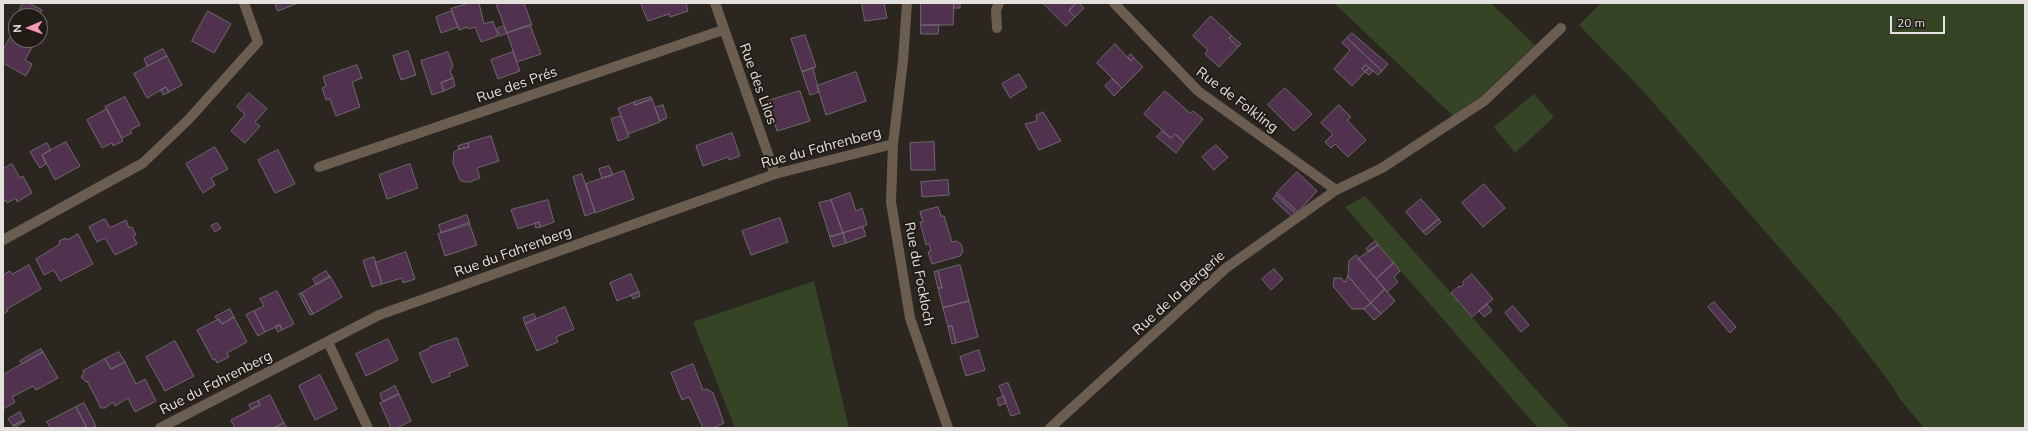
<!DOCTYPE html>
<meta charset="utf-8">
<style>
body{margin:0}
#map{position:relative;width:2028px;height:431px;overflow:hidden;background:#2b2620;font-family:Mulish,sans-serif}
canvas{display:block}
.frame{position:absolute;inset:0;border:4px solid #e4e0dd;pointer-events:none}
.north{position:absolute;left:8px;top:8px;width:40px;height:40px;box-sizing:border-box;background:#221c17;border:1px solid #706a66;border-radius:50%;rotate:268deg;font-size:11px;font-weight:700;line-height:16px;text-align:center;color:#e4e0dd}
.north::after{content:'';display:block;margin:auto;width:14px;height:18px;background:#f29ab0;clip-path:polygon(50% 0,100% 100%,50% 72%,0 100%)}
.scale{position:absolute;left:1890px;top:16px;width:55px;height:18px;box-sizing:border-box;border:2px solid #e4e0dd;border-top:0;padding-left:5px;font-size:12px;line-height:14px;white-space:nowrap;color:#e4e0dd;-webkit-text-stroke:3px #221c17;paint-order:stroke}
</style>
<div id="map">
<canvas width="2028" height="431"></canvas>
<div class="frame"></div>
<div class="north">N</div>
<div class="scale">20 m</div>
</div>
<script>
const ctx = document.querySelector('canvas').getContext('2d');
ctx.lineJoin = 'round';
function fillPath(path, color) { ctx.fillStyle = color; ctx.fill(path, 'evenodd'); }
function stroke(path, color, width, dash) { ctx.strokeStyle = color; ctx.lineWidth = width; ctx.lineCap = dash ? 'butt' : 'round'; ctx.setLineDash(dash || []); ctx.stroke(path); }
function write(font, color, halo, rows, align = 'center') {
  ctx.font = font + ' Mulish,sans-serif'; ctx.lineWidth = 4; ctx.setLineDash([]); ctx.textBaseline = 'middle'; ctx.strokeStyle = halo; ctx.fillStyle = color; for (const [text, x, y, turn = 0] of rows) {
    ctx.save(); ctx.translate(x, y); ctx.rotate((+turn || 0) * Math.PI / 180); ctx.textAlign = isNaN(turn) ? turn : align; if (halo) ctx.strokeText(text, 0, 0); ctx.fillText(text, 0, 0); ctx.restore();
  }
}
fillPath(new Path2D(`
 M1334,3H1491L1535,45L1481,96L1453,116Z
 M1601,3H2025V428H1924L1900,399L1893,387L1842,320L1645,93L1579,25Z
 M1534,94L1554,117L1515,153L1494,127Z
 M1365,196L1570,428H1538L1345,207Z
 M814,281L849,428H735L693,322Z`), '#364426');
const building = new Path2D(`
 M23,3H29L42,10L38,16L16,17Z
 M275,3H298L278,11Z
 M469,3H479L484,24L493,21L498,36L481,42L475,27L469,29L468,27L459,30L451,9Z
 M499,3H524L532,25L507,33L496,4Z
 M641,3H686L688,11L670,17L669,14L648,21Z
 M862,3H884L887,18L865,21Z
 M921,3H954L953,25H921Z
 M954,3H960V8H954Z
 M1043,3H1076L1069,11L1075,17L1066,26Z
 M1076,3H1079L1084,8L1075,17L1069,11Z
 M208,11L231,24L214,53L192,41Z
 M452,11L458,27L441,33L436,17Z
 M1211,16L1232,36L1229,38L1238,47L1219,67L1205,54L1208,50L1193,36Z
 M530,25L541,54L517,62L507,33Z
 M921,25H939L938,34H921Z
 M504,26L507,33L500,36L497,29Z
 M16,27V40H36L25,60L32,64L26,76L3,63V50Z
 M1352,33L1388,64L1382,71L1347,38Z
 M805,35L816,67L802,72L791,39Z
 M1232,36L1241,44L1238,47L1229,38Z
 M1347,38L1382,71L1378,75L1366,65L1362,69L1365,72L1352,86L1334,69L1350,50L1342,43Z
 M1115,44L1131,61L1134,58L1143,67L1122,88L1097,63Z
 M163,49L167,56L147,66L144,59Z
 M408,51L416,75L401,80L393,56Z
 M448,52L453,66L450,71L453,78L441,83L444,91L432,95L421,61Z
 M513,52L520,71L498,79L491,60Z
 M1131,54L1134,58L1131,61L1128,57Z
 M167,56L182,85L169,92L166,87L147,98L134,74Z
 M357,65L362,78L352,82L360,107L336,116L330,99L326,100L322,88L326,86L323,77Z
 M1366,65L1369,68L1365,72L1362,69Z
 M813,68L819,92L810,95L802,72Z
 M1369,68L1373,71L1369,75L1365,72Z
 M856,72L866,101L826,115L817,86Z
 M1019,74L1027,87L1010,98L1002,84Z
 M453,78L455,86L444,91L441,83Z
 M1112,79L1122,88L1114,96L1105,86Z
 M166,87L169,92L163,95L161,90Z
 M1285,88L1312,114L1294,131L1268,105Z
 M800,91L810,121L777,131L768,101Z
 M1165,91L1190,113L1193,111L1203,119L1184,142L1175,134L1171,138L1144,114Z
 M249,93L267,109L255,122L260,126L245,143L231,131L245,114L237,107Z
 M125,97L140,125L130,130L132,133L122,138L105,107Z
 M651,97L652,99L635,105L634,102Z
 M652,99L660,122L628,134L618,108L634,102L635,105Z
 M663,105L667,118L660,121L655,108Z
 M1339,105L1351,117L1347,120L1366,140L1348,157L1335,144L1331,148L1325,142L1333,134L1321,123Z
 M107,109L123,141L113,146L112,143L102,148L87,120Z
 M1043,112L1061,141L1039,150L1025,124L1037,121L1036,116Z
 M621,116L629,137L618,141L611,119Z
 M1162,131L1171,138L1175,134L1184,142L1176,153L1157,137Z
 M732,133L740,156L729,160L728,157L703,166L696,146Z
 M491,136L499,161L477,168L480,178L470,182H465L460,180L453,163L454,152L459,149L469,147L468,143Z
 M66,142L80,166L55,180L42,155Z
 M934,142L935,170H911L910,143Z
 M47,143L51,150L42,155L46,164L40,168L30,152Z
 M468,143L469,147L459,149L458,146Z
 M1216,145L1228,157L1214,170L1202,157Z
 M215,147L228,169L211,178L215,185L203,193L186,164Z
 M278,150L295,184L275,193L258,160Z
 M12,164L20,178L23,176L32,193L17,202L16,198L7,203L6,200L3,202V169Z
 M410,164L418,188L387,199L379,175Z
 M609,166L613,175L602,178L599,169Z
 M624,171L634,199L595,213L586,184Z
 M1297,172L1317,191L1298,212L1277,193Z
 M582,174L595,212L585,216L573,177Z
 M948,180L949,195L922,197L921,182Z
 M1484,184L1505,208L1483,227L1462,203Z
 M850,193L856,211L862,208L867,225L843,233L831,200Z
 M1277,193L1298,212L1296,214L1276,195Z
 M1276,195L1296,214L1293,218L1273,199Z
 M1421,199L1439,219L1423,232L1406,212Z
 M548,200L554,222L541,227L539,222L518,229L511,210Z
 M831,200L843,233L830,237L819,203Z
 M938,207L941,216H944L952,242L956,241L961,244L963,251L960,256L932,264L928,252L931,251L929,244L926,245L920,222H923L920,212Z
 M467,215L470,224L441,233L439,225Z
 M780,218L788,242L751,255L742,231Z
 M105,219L110,228L126,220L129,228L132,227L136,235L133,236L137,244L115,255L105,238L97,242L89,227Z
 M1439,219L1441,222L1426,235L1423,232Z
 M539,222L541,227L536,228L535,224Z
 M217,223L221,228L215,232L211,226Z
 M469,223L477,245L445,256L438,234Z
 M863,227L866,236L846,243L843,233Z
 M843,233L846,243L833,247L830,237Z
 M78,234L93,264L60,281L54,270L44,275L36,259L60,244L59,241L66,238L67,240Z
 M1375,241L1378,245L1369,252L1366,249Z
 M1378,245L1394,263L1376,279L1358,259Z
 M406,252L415,279L403,283L402,278L382,284L375,263Z
 M1356,255L1385,289L1371,303L1348,276L1349,261Z
 M374,257L382,284L372,287L363,261Z
 M1394,263L1400,271L1394,277L1398,282L1387,292L1376,279Z
 M29,265L41,289L7,309L8,311L3,314V275L10,271L12,274Z
 M960,265L969,301L943,308L938,288H942L938,271Z
 M1274,269L1283,279L1271,290L1262,279Z
 M326,271L330,277L316,285L313,279Z
 M938,271L942,288H938L934,272Z
 M631,274L639,292L617,301L610,283Z
 M1472,274L1493,299L1472,317L1451,293L1459,286L1460,287L1464,284L1463,282Z
 M330,276L342,297L313,314L302,293Z
 M1348,276L1371,303L1364,309H1352L1333,286L1334,278H1341L1345,282Z
 M1385,289L1395,301L1381,314L1371,303Z
 M277,291L294,324L282,330L280,325L265,332L254,311L264,306L260,299Z
 M639,292L640,296L633,299L631,295Z
 M302,293L313,314L310,315L299,294Z
 M969,301L978,337L956,343L952,326L948,327L943,308Z
 M1714,302L1736,327L1730,333L1708,307Z
 M1371,303L1381,314L1374,320L1364,309Z
 M1487,304L1492,311L1484,317L1479,311Z
 M1513,306L1529,325L1521,332L1505,313Z
 M565,307L574,329L556,337L558,342L537,351L525,324Z
 M230,309L234,317L222,324L215,317Z
 M254,311L265,332L258,336L246,315Z
 M534,314L536,319L525,324L523,318Z
 M234,317L247,342L227,353L229,357L217,363L215,359L213,360L197,330L219,319L222,324Z
 M280,325L282,330L278,332L275,327Z
 M952,326L956,343L952,344L948,327Z
 M457,338L468,366L449,373L450,376L432,383L419,353L430,348V347Z
 M388,339L398,360L366,376L356,354Z
 M175,341L194,376L165,391L146,357Z
 M41,349L43,352L22,364L20,361Z
 M979,350L985,370L966,376L960,357Z
 M43,352L58,378L36,390L33,386L12,397L15,402L3,409V375Z
 M119,352L125,362L111,369L105,359Z
 M105,359L111,369L125,362L136,384L145,379L156,401L135,412L128,398L115,406L113,402L105,408H101L87,381L86,382L81,377L84,373L83,371Z
 M693,364L703,390L707,389L713,393L724,423L713,428H703L689,397L682,400L671,373Z
 M320,375L337,409L315,420L299,386Z
 M1008,383L1020,413L1011,416L999,386Z
 M395,386L399,394L383,402L380,394Z
 M399,394L411,421L397,428H391L380,403Z
 M270,395L284,423L274,428H235L231,420L260,405L258,401Z
 M1004,396L1006,403L999,406L997,399Z
 M258,401L260,405L251,409L249,405Z
 M84,403L96,426L91,428H87L76,407Z
 M76,407L87,428H51L47,422Z
 M20,412L24,420L13,426L8,419Z
 M24,420L25,421L14,428L13,426Z
 M284,423L287,428H274Z`);
fillPath(building, '#50324f');
stroke(building, '#6f686f', 1);
stroke(new Path2D(`
 M715,3L775,174
 M907,3L903,61L893,144L891,202L910,318L948,428
 M1114,3L1198,91L1336,190
 M997,28L996,10L999,3
 M319,167L723,30
 M3,240L143,163L189,119L258,42L244,3
 M328,342L368,428
 M160,428L379,315L775,174L893,144
 M1050,428L1226,268L1336,190L1382,168L1484,101L1561,28`), '#6c5d51', 10);
write('14px', '#e4e0dd', '#221c17', [
 ["Rue des Lilas",758,84,70],
 ["Rue des Prés",517,85,-19],
 ["Rue de Folkling",1237,100,37],
 ["Rue du Fahrenberg",821,148,-15],
 ["Rue du Fahrenberg",513,252,-20],
 ["Rue du Fockloch",919,274,79],
 ["Rue de la Bergerie",1179,293,-42],
 ["Rue du Fahrenberg",216,383,-27]
]);
</script>
